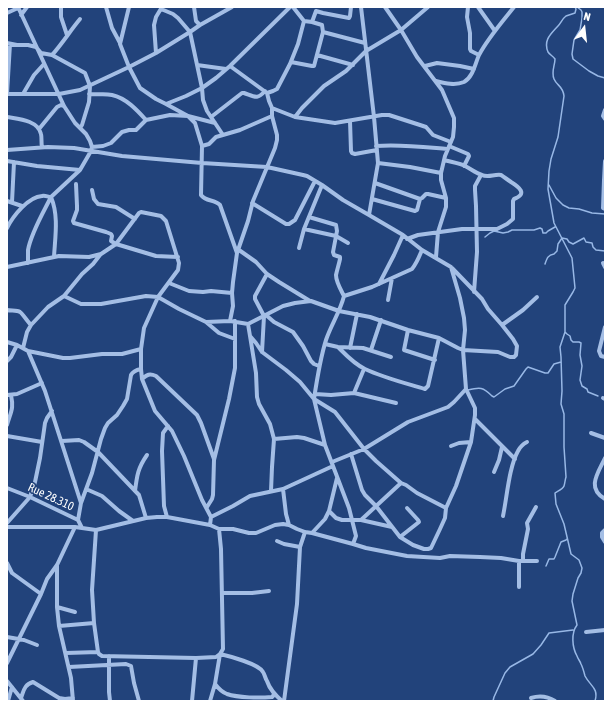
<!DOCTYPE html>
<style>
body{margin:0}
#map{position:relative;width:612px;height:708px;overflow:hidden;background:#22437b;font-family:"Asap Condensed",sans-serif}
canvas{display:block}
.frame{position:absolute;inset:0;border:8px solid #fff;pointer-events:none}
.north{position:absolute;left:564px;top:8px;width:40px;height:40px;-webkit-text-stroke:3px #22437b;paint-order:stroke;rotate:15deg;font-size:11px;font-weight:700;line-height:16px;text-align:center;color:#fff}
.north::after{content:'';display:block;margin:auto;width:14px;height:18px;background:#fff;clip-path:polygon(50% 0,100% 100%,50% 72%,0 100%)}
</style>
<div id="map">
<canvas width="612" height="708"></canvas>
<div class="frame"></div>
<div class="north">N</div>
</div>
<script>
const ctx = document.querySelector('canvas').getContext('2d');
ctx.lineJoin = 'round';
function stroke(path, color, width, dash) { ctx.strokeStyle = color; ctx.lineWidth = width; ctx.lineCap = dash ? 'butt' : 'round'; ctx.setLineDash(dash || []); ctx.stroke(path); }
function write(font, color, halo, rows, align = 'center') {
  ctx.font = font + ' "Asap Condensed",sans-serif'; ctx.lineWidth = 3; ctx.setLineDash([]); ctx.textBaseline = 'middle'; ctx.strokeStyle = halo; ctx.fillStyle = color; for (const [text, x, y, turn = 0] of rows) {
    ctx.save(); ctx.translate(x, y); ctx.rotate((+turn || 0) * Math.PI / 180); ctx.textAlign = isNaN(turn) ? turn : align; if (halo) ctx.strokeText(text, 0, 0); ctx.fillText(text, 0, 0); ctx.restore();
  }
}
stroke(new Path2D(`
 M575,7L576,9L575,13C572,14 569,15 566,16C562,19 561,23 558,26C551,34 543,40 548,52C550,55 553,56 555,59C555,65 551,72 554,79C557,86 563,86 564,96L558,137L551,159L549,171L548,189L554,223L572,258L575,288L573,292L565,305V332L560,347L561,357L562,391L561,404L564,414V447L566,477C565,480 565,483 564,486C563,489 558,491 555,493L556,504L564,524L571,554L579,560L582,568L581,573L578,578L573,594L572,601L577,625C571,633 572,647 577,656C578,659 580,661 581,664C583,668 584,672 585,676C590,686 599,688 595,701
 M577,7L581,10L582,12V18L580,30L574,40L572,54L573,59L589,71L598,76L605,78
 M549,185L556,198L563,205L569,208L579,209L592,213L605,214
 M485,237L490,233L494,231L503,233L508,232L512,230H534L540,228L542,229L543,233H546L548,231L555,227
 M545,264C547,258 548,255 554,254L557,251L558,244L562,238L567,239L569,242L573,244L584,238L586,242L592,243L593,247L596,250L605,251
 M565,332L567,334L570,336L571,340L573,342H579L581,343L580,355L582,366L580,380L582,386L587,389L588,392L598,396
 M468,390C480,387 483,387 492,396L494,397L505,389L514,386L526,369L528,367L545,373H548L554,364L561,362
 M546,566L549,559H554L555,557L561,542L566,540L567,539
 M493,701L494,697L505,673L510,667L533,654L541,645L549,633L573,630`), '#98b8e6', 1.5);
stroke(new Path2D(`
 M61,7V17L67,35
 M106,7L112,28L120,43
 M129,7L120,44L129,67L140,88L156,99L166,104L188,116L195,123L202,146L201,195C206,202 214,199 220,205L237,253
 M194,7L196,21L200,25
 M361,7L374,117L378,163L369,215
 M385,7L401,30L417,57L442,90L454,118V127L453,137L445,156L441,173V180L446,198V207L438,232L436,257
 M468,7L467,17L470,33V49L471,51L479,55
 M478,7L495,31
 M161,9L173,14L178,18L190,32L202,88L203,100L207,111L223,135
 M7,13L18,8
 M21,15L27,7
 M312,22L316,11L323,13L349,18L350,16L351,7
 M323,32L365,43
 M7,43L17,45H28L36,47L41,53L52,55L85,73L90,86L89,102L82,125L80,128
 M10,44L7,94H59L80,90L129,67L156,53L190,32L200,25L232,7
 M156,53L154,25L156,17L162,7
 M52,55C62,44 70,31 80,19
 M317,55L353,65
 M291,62L312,66H314L323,32L322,25L312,22L304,21L293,7
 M197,65L226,69
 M230,66L267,93L269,101L272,108V116L277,135V140L275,148L253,201L248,221L237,253L233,282L232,293L233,306L230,321
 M425,66L437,63L460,66L474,69
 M436,81C444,83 455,86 464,82C473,77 475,64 479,55C488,38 502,22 514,7
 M267,93L273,91L277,89L290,64L298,44L304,21
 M23,94L34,75L44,64
 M89,94C97,94 105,94 112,95C126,98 137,110 146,120
 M166,104L186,96L202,88L216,78L230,66L290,7
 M272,108L295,117L335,123L382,115H389L420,125L426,127L433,135L451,142
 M605,110L603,116L605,119
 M7,117C18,119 38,120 41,134C42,138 41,143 42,147
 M211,117L242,93H244C255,97 257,100 265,91
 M295,117L302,108L324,86L346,71L366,51L401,30L428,7
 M350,121L351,151L352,153L355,154L377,150
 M39,129L57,107L61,105L64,106
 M202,146L209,144L216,137L240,130L272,116
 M376,146C400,144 424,147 447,149
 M449,146L468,154L469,156L464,166
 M92,147L103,146L111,143L122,132L129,130H136L146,120L170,115L188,116L215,123
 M7,150L48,147L74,148L122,156L202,163L267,167L303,175L307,176L322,185L343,200L369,215L403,235L422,250L451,267L460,298L464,318L465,330L463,350L466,389L454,402L448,407L408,422L364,449L332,462
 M7,161L37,166L80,170
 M605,161L604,180L603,208L605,209
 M378,163L410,167L441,173
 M375,183L420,199L422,198L426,194H428L446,198
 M76,184L77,206V210L73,221L74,223L106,232L111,234L112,236L111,241L116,244L156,256L178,257
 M92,190L94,199L98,204L116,207L135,219
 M51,197C59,216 55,238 54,257
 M372,199L415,211L417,210L420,199
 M7,201L22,206
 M12,202L14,162
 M252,203L286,224H289L295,220L315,181
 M309,217L336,225L337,231L333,252L334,255L340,257V259C339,264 337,270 336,275C336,282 341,290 344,296
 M7,228C13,216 28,197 42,196C45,195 48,197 51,197L80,170L91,151L92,147L90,141L86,134L75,123L64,106L18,7
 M304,229L336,236L348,243
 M407,239L418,235L462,229H497L507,224L513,219V201L514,199C528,194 519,187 511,182C508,180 504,177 501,175C494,174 488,178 482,175C476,173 471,169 465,166C459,163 451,162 444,160
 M299,248L304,229L322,185
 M239,250L256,262L267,274L279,282L310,301
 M422,250C419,257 417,263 412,269L372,287L344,296C340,312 331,325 326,340C320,359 317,379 314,399L335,412L364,449L376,461L401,483L406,485L417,493L446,508
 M28,263C28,259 28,255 28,250C31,233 43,213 51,197
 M603,263L605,267
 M7,267L59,256L89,257L101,254L116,244L139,213L141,212L161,216L166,221L179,263L178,270L175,274L158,297L144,328L141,349V369L142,379L155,411L172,431L184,456L202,500L211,517L210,525
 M169,283L189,291L203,292L211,291L232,293
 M379,284L394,255L403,235
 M474,292L477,252L476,206L475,190V186L481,175
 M64,296L81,304H101L146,296L158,297L179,309L206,322L219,333L235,339
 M388,300L392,278
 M7,310C11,311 17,310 20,312C22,313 28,322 31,325
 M266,315L274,322L293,332L303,346L311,361L314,364L319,366
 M206,322L230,321L248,324L283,306L295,303L311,301L339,311L370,317L408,330L439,338L458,348L463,350L498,352L510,357H514L516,355L517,346L513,339L502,325L488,309L482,299L452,268
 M248,324L250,336L256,343L262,352L286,370L300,382L314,399L325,445L349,508L356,536L353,544L312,533
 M502,325L523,310L537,297
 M605,327L599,351L601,356L605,357
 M408,330L404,350L435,360
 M250,336L256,373L257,397L259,404L270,424L274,439L272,467L271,491
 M7,342L17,345L28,351L45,391L81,503
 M325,344L338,347L363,348L391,357
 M338,347C346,355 354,364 365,369C384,378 405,383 425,389L428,386L439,338
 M23,348L27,332L31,325L48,307L64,296L82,274L93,264L100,255
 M350,348L357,314
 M371,350L381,320
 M28,351L63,358H70L102,354H122L141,349
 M262,352L264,316L255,299V296L267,274
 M7,361L11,357L17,345
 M142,379C147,375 149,373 156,376L197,415L201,423L214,459
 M354,393L396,403
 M315,394L331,395L354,393L364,369
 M7,395L17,394L42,383
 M603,398L605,399
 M475,419L515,459
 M7,425C11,411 14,409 11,395
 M591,433L605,438
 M7,436L42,442
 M274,439L297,437L304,438L325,445
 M62,441L79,440L84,442L98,452L139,495L146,518
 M451,446L459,443L471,442
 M351,454L362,490L365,495L376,506L400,537L413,545L424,549H428L431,548L440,529L445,518L446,508L456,486L471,442L475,415V408L466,389
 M605,458C598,473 586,488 605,499
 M494,472L499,460L502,447
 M7,488L30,497L78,520L82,528
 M86,489L102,496L119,511L133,521
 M283,489L286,514L289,525
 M135,491C137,475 138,468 147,455
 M207,507L212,499L213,495L214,460L229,399L235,368V321
 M329,511L336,518L342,520H361L392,527
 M503,516C507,497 509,467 518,451C520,447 523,444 527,442
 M167,517L164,506L162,451L163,433L168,426
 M211,517L233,506L250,496L283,489L333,466
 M78,520L81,503L92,473L101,439L105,428L108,423L117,415L123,406L127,399L131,375C133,371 136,370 141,369
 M361,520L401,483
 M7,523L30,497L35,482L40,458L45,423L47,418L52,411
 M7,527H75L96,530L146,518L157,517H167L210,525L219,529H233L249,533H256L275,525L283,524L289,525L297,529L305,532L312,533L325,519L329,511L337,478
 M219,529L221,549L223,649L220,654L215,684C218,688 222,692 227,694C238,698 260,698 272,697L273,696L274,694
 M96,530L92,590L94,623L98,652L99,654L102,656L196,658L192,701
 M605,530L602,533V537L605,542
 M400,537L419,522L418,520L407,508
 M277,541L284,544L300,547
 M353,544L366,548L407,556L440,558L450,556L480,557L501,558L519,561H537
 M523,561V554L528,529L527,523L536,507
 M7,563L12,573L41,594
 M57,565V607L59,626L71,678L73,701
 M519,587V561
 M222,593H252L269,591
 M57,607L75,612
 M59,626L94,623
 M586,632L605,630
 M7,637L24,640L37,645
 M66,653L98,652
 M109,656V692L110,701
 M196,658L216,657L220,654C229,656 259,664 263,672C265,675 265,678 267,681C270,690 275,695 282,701
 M7,663L41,594L47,579L57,565L75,527
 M69,667L126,664L131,666L134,683L139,701
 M7,681L23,701
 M21,698C24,690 24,685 33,682L59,698L65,699L73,698
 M531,698C540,695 547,696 555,701
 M8,701L12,687
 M210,701L215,684
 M284,701L297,604L300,547L305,532`), '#a4bee5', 4);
write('12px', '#fff', '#22437b', [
 ["Rue 28.310",51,497,25]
]);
</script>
